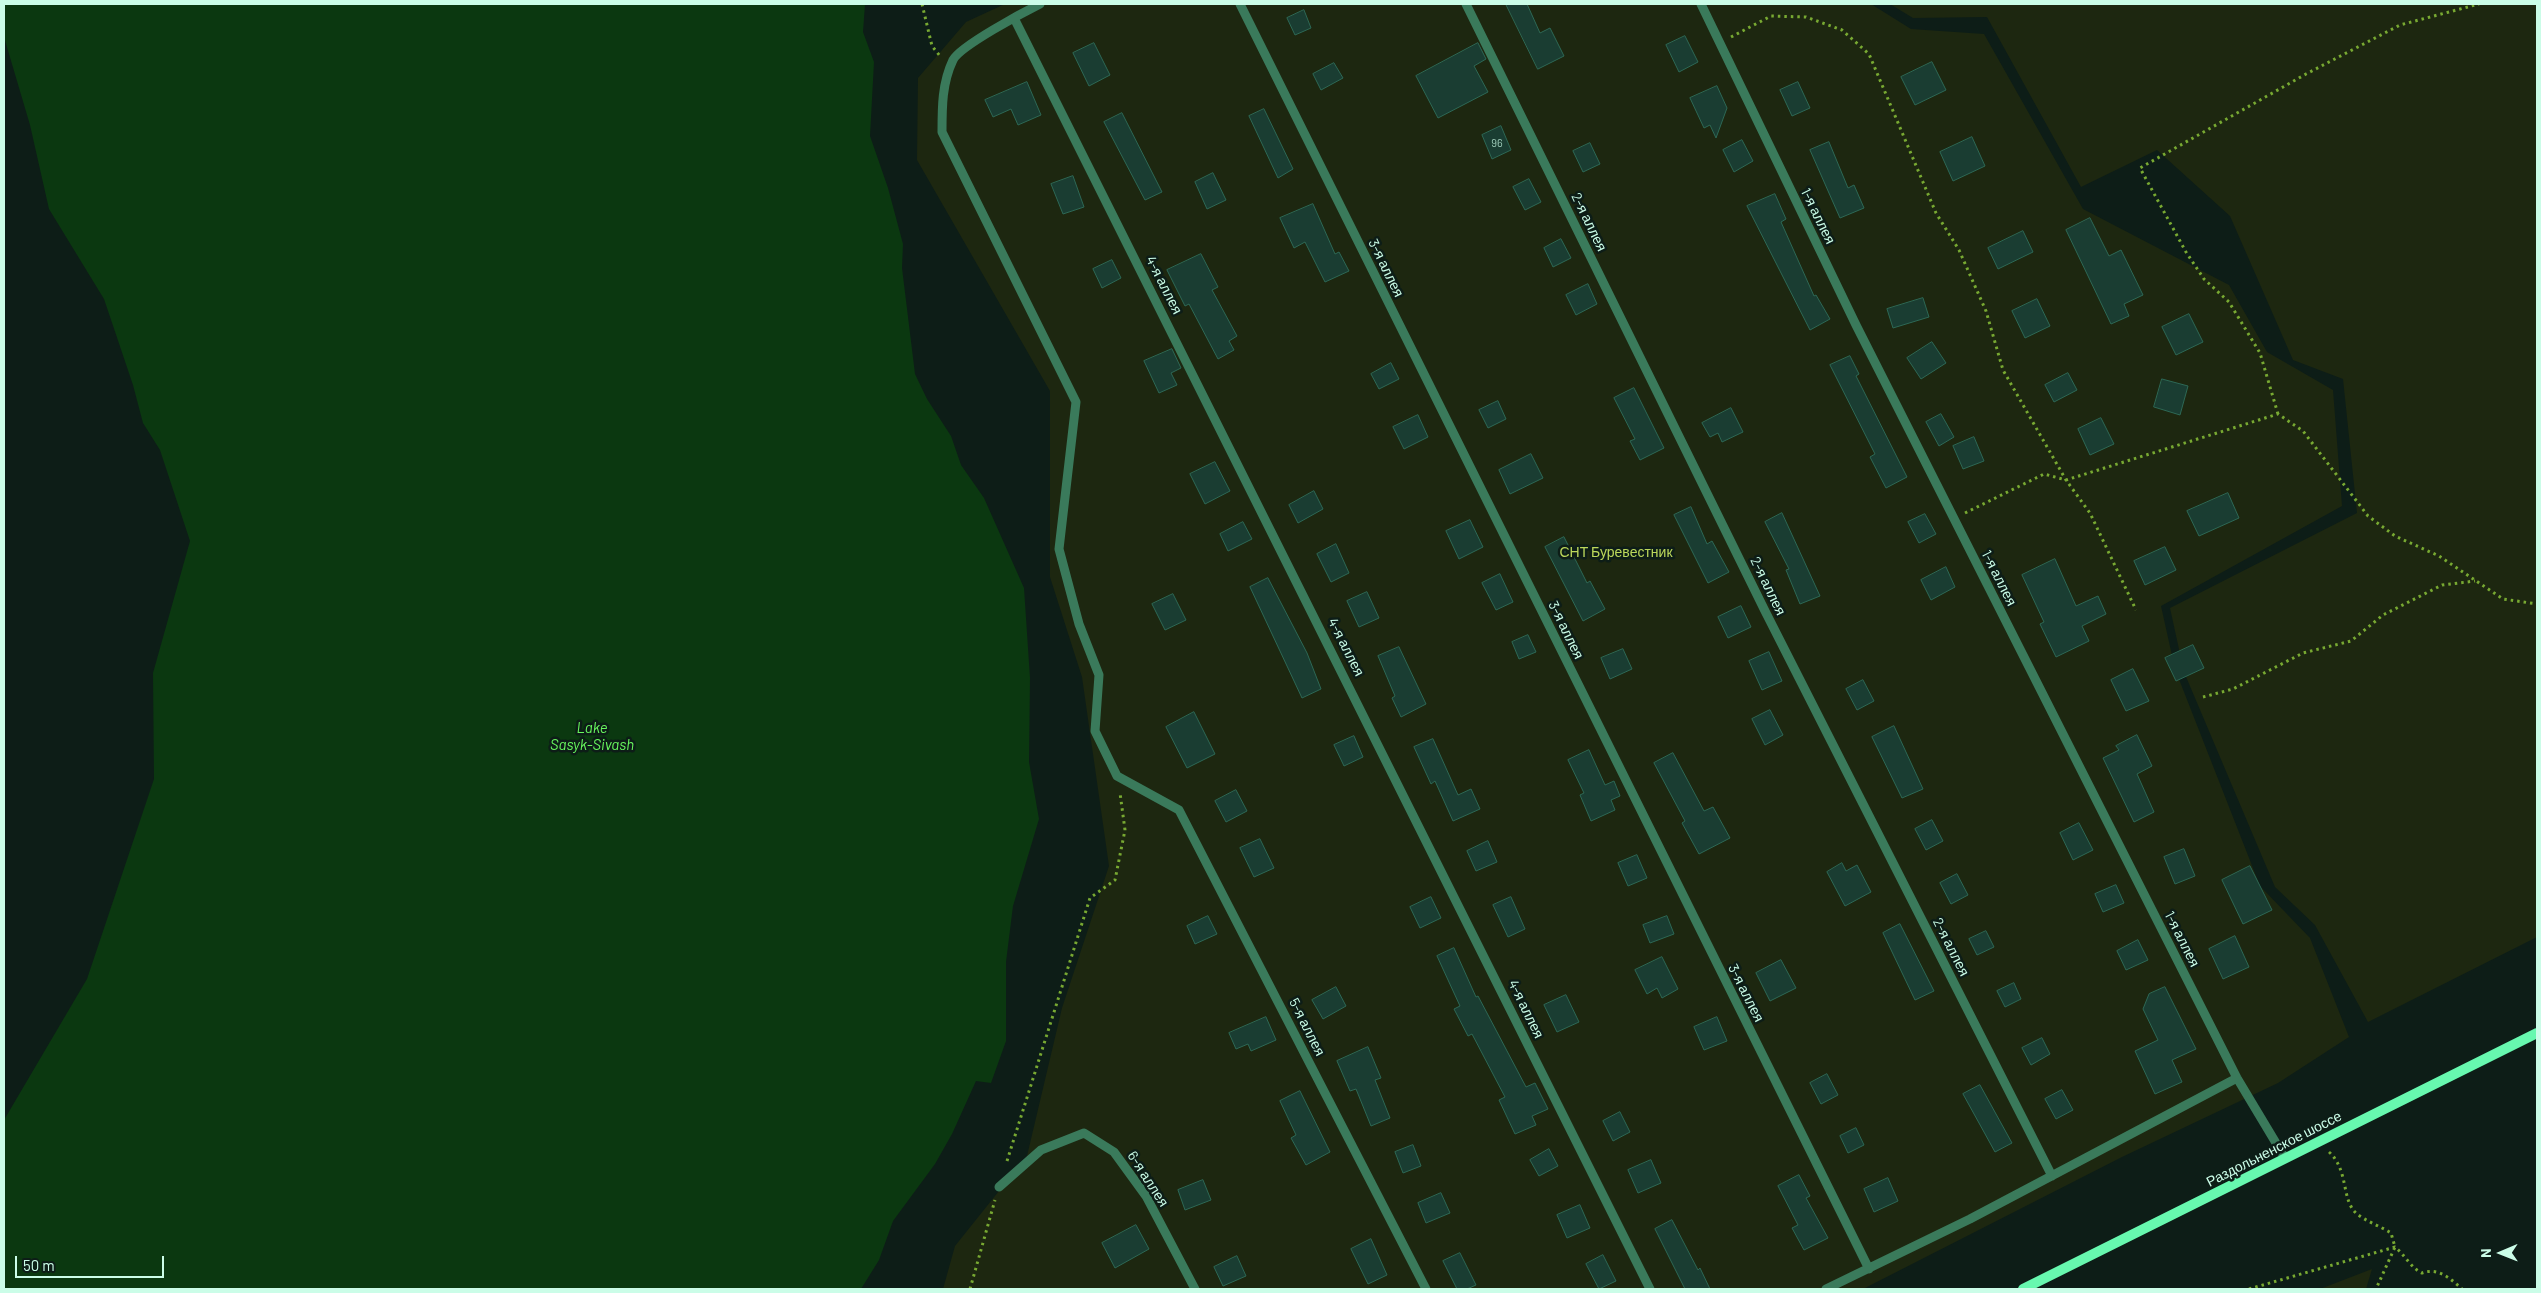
<!DOCTYPE html>
<meta charset="utf-8">
<style>
body{margin:0}
#map{position:relative;width:2541px;height:1293px;overflow:hidden;background:#0d1d17;font-family:Barlow,sans-serif}
canvas{display:block}
.frame{position:absolute;inset:0;border:5px solid #cbfde8;pointer-events:none}
.north{position:absolute;left:2476px;top:1228px;width:50px;height:50px;-webkit-text-stroke:4px #0d1d17;paint-order:stroke;rotate:269deg;font-size:14px;font-weight:700;line-height:20px;text-align:center;color:#cbfde8}
.north::after{content:'';display:block;margin:auto;width:18px;height:22px;background:#cbfde8;clip-path:polygon(50% 0,100% 100%,50% 72%,0 100%)}
.scale{position:absolute;left:15px;top:1256px;width:149px;height:22px;box-sizing:border-box;border:2px solid #cbfde8;border-top:0;padding-left:6px;font-size:15px;line-height:18px;white-space:nowrap;color:#cbfde8;-webkit-text-stroke:4px #0d1d17;paint-order:stroke}
</style>
<div id="map">
<canvas width="2541" height="1293"></canvas>
<div class="frame"></div>
<div class="north">N</div>
<div class="scale">50 m</div>
</div>
<script>
const ctx = document.querySelector('canvas').getContext('2d');
ctx.lineJoin = 'round';
function fillPath(path, color) { ctx.fillStyle = color; ctx.fill(path, 'evenodd'); }
function stroke(path, color, width, dash) { ctx.strokeStyle = color; ctx.lineWidth = width; ctx.lineCap = dash ? 'butt' : 'round'; ctx.setLineDash(dash || []); ctx.stroke(path); }
function write(font, color, halo, rows, align = 'center') {
  ctx.font = font + ' Barlow,sans-serif'; ctx.lineWidth = 5; ctx.setLineDash([]); ctx.textBaseline = 'middle'; ctx.strokeStyle = halo; ctx.fillStyle = color; for (const [text, x, y, turn = 0] of rows) {
    ctx.save(); ctx.translate(x, y); ctx.rotate((+turn || 0) * Math.PI / 180); ctx.textAlign = isNaN(turn) ? turn : align; if (halo) ctx.strokeText(text, 0, 0); ctx.fillText(text, 0, 0); ctx.restore();
  }
}
fillPath(new Path2D(`
 M1005,4H1871L1911,29L1984,34L2083,209L2229,285L2267,352L2333,390L2342,506L2161,606L2175,669L2260,886L2310,938L2349,1037L2278,1083L2122,1157L1863,1289H943L955,1246L1027,1156L1062,1008L1109,866L1082,677L1050,577V391L917,160L918,78L966,22Z
 M1890,4H2537V937L2368,1022L2315,925L2275,887L2184,672L2170,608L2357,513L2343,379L2293,360L2230,216L2157,150L2081,187L1987,17L1913,18Z
 M2372,1269L2366,1289H2320Z`), '#1d2710');
fillPath(new Path2D(`
 M4,4H865L863,32L874,62L870,136L888,188L903,244L902,268L915,374L927,399L951,436L961,465L984,498L1024,588L1030,678L1029,762L1039,819L1013,906L1006,962V1041L991,1083L976,1081L952,1134L935,1164L893,1221L879,1260L861,1289H4V1120L87,979L154,779L153,673L190,541L160,450L143,423L133,385L104,299L49,209L30,125L4,37Z`), '#0b3810');
const building = new Path2D(`
 M1506,4H1527L1540,33L1550,28L1564,56L1538,69Z
 M1304,10L1311,28L1295,35L1287,18Z
 M1685,36L1698,62L1679,72L1666,45Z
 M1094,43L1110,75L1089,86L1073,53Z
 M1478,43L1486,59L1474,66L1488,92L1438,118L1416,76Z
 M1932,62L1946,90L1915,105L1901,77Z
 M1334,63L1343,78L1321,90L1313,74Z
 M1027,82L1041,115L1018,125L1011,109L993,117L985,100Z
 M1798,82L1810,108L1792,116L1780,90Z
 M1717,86L1727,108L1716,138L1710,125L1704,128L1690,98Z
 M1264,109L1293,169L1278,178L1249,116Z
 M1122,113L1162,192L1145,200L1104,122Z
 M1501,126L1511,150L1492,159L1482,135Z
 M1972,137L1985,166L1953,181L1940,152Z
 M1742,140L1753,161L1734,172L1723,150Z
 M1829,142L1848,188L1854,185L1864,208L1840,218L1810,150Z
 M1590,143L1600,164L1583,172L1573,151Z
 M1213,173L1226,200L1207,209L1195,182Z
 M1073,176L1084,207L1063,214L1051,184Z
 M1529,179L1541,202L1525,210L1513,187Z
 M1775,194L1786,219L1781,222L1814,296L1816,295L1830,319L1810,330L1747,206Z
 M1313,204L1335,254L1339,252L1349,271L1325,282L1305,242L1294,248L1280,218Z
 M2090,218L2109,256L2121,250L2143,295L2124,304L2129,316L2111,324L2066,230Z
 M2023,231L2033,252L1998,269L1988,248Z
 M1561,239L1571,258L1553,267L1544,248Z
 M1201,254L1218,287L1212,290L1237,336L1229,341L1234,350L1218,359L1189,304L1185,306L1167,270Z
 M1112,260L1121,278L1102,288L1093,269Z
 M1588,284L1597,304L1576,315L1566,295Z
 M1923,298L1929,317L1893,328L1887,309Z
 M2037,299L2050,326L2025,338L2012,311Z
 M2189,314L2203,342L2176,355L2162,327Z
 M1932,342L1946,363L1921,379L1907,358Z
 M1172,349L1181,368L1171,373L1177,385L1159,393L1144,361Z
 M1850,356L1859,374L1856,376L1907,477L1886,488L1870,457L1875,454L1830,365Z
 M1391,363L1399,379L1379,389L1371,374Z
 M2068,373L2077,390L2054,402L2045,385Z
 M2162,379L2188,386L2180,415L2154,407Z
 M1634,388L1664,448L1640,460L1630,441L1635,439L1614,398Z
 M1498,401L1506,419L1488,428L1479,410Z
 M1731,408L1743,432L1722,442L1718,433L1710,437L1702,423Z
 M1941,414L1954,437L1939,446L1926,422Z
 M1418,415L1428,437L1404,449L1393,427Z
 M2101,418L2114,444L2090,455L2078,429Z
 M1974,437L1984,461L1963,469L1953,446Z
 M1531,454L1543,478L1510,494L1499,470Z
 M1215,462L1230,491L1205,504L1190,474Z
 M1314,491L1323,509L1298,523L1289,505Z
 M2228,493L2239,518L2199,536L2187,511Z
 M1691,507L1707,544L1712,541L1729,572L1708,583L1674,515Z
 M1782,513L1820,596L1800,604L1786,570L1789,569L1765,522Z
 M1925,514L1936,534L1919,543L1908,522Z
 M1470,520L1483,547L1459,559L1446,531Z
 M1243,522L1252,539L1228,551L1220,534Z
 M1564,537L1587,583L1590,581L1605,609L1583,621L1545,547Z
 M1336,544L1349,573L1331,582L1317,554Z
 M2165,547L2176,570L2145,585L2134,561Z
 M2055,559L2076,606L2098,596L2106,614L2082,626L2089,641L2056,657L2040,624L2044,622L2022,575Z
 M1946,567L1955,587L1931,600L1921,580Z
 M1500,574L1513,602L1496,610L1482,583Z
 M1268,578L1307,653L1321,689L1302,698L1250,587Z
 M1367,592L1379,618L1359,627L1347,601Z
 M1173,594L1186,620L1165,630L1152,604Z
 M1741,606L1751,627L1728,638L1718,617Z
 M1528,635L1536,652L1519,659L1512,642Z
 M2193,645L2204,668L2176,681L2165,658Z
 M1399,647L1426,704L1401,717L1392,698L1395,696L1378,656Z
 M1623,649L1632,669L1610,679L1601,658Z
 M1769,652L1782,681L1762,690L1749,661Z
 M2133,669L2149,701L2126,711L2111,680Z
 M1863,680L1874,701L1857,710L1846,689Z
 M1770,710L1783,735L1765,745L1752,719Z
 M1194,712L1215,754L1187,768L1166,727Z
 M1894,726L1923,789L1902,798L1872,737Z
 M2137,735L2152,766L2137,774L2154,812L2134,822L2103,758L2119,750L2116,746Z
 M1354,736L1363,757L1344,766L1334,745Z
 M1433,739L1458,795L1471,789L1480,809L1453,821L1435,781L1431,784L1414,747Z
 M1589,750L1605,785L1614,781L1620,796L1611,800L1615,810L1591,821L1580,795L1584,793L1568,760Z
 M1673,753L1704,811L1713,807L1730,838L1699,854L1682,823L1685,821L1654,763Z
 M1236,790L1247,811L1226,822L1215,801Z
 M1932,820L1943,841L1926,850L1915,829Z
 M2079,823L2093,850L2073,860L2060,833Z
 M1260,839L1274,868L1254,877L1240,848Z
 M1488,841L1497,862L1476,871L1467,851Z
 M2184,849L2195,876L2175,884L2164,857Z
 M1637,855L1647,878L1628,886L1618,863Z
 M1842,863L1846,871L1857,865L1871,892L1845,906L1827,872Z
 M2250,866L2272,910L2243,924L2222,880Z
 M1957,874L1968,895L1951,904L1940,883Z
 M2116,885L2124,903L2103,912L2095,894Z
 M1431,897L1441,918L1420,928L1410,907Z
 M1511,897L1525,929L1508,937L1493,905Z
 M1208,916L1217,934L1195,944L1187,926Z
 M1667,916L1674,934L1650,943L1643,925Z
 M1900,924L1934,991L1915,1000L1883,933Z
 M1986,931L1994,947L1977,955L1969,939Z
 M2235,936L2249,967L2223,979L2209,949Z
 M2138,940L2148,960L2126,970L2117,951Z
 M1454,948L1476,997L1478,996L1526,1087L1535,1083L1548,1109L1532,1116L1536,1125L1515,1134L1499,1100L1505,1097L1472,1034L1468,1036L1454,1009L1460,1006L1437,956Z
 M1662,957L1678,989L1662,998L1657,988L1647,994L1635,970Z
 M1781,960L1796,988L1770,1001L1756,973Z
 M2014,983L2021,999L2005,1007L1997,991Z
 M1336,987L1346,1006L1323,1019L1312,1000Z
 M2165,987L2196,1049L2172,1060L2182,1082L2155,1094L2135,1051L2158,1040L2143,1009L2149,994Z
 M1566,995L1579,1022L1557,1032L1544,1005Z
 M1266,1017L1276,1040L1251,1051L1248,1044L1236,1049L1229,1033Z
 M1717,1017L1727,1041L1704,1050L1694,1027Z
 M2042,1038L2050,1054L2031,1065L2022,1048Z
 M1368,1047L1381,1078L1375,1080L1390,1118L1371,1126L1356,1089L1350,1091L1337,1061Z
 M1827,1074L1838,1095L1821,1104L1810,1083Z
 M1980,1085L2012,1143L1995,1152L1963,1094Z
 M2062,1090L2073,1110L2056,1119L2045,1099Z
 M1300,1091L1330,1152L1306,1165L1291,1138L1296,1135L1280,1101Z
 M1620,1112L1630,1132L1613,1141L1603,1121Z
 M1856,1128L1864,1145L1848,1153L1840,1136Z
 M1413,1145L1421,1166L1403,1173L1395,1152Z
 M1549,1149L1558,1166L1539,1176L1530,1160Z
 M1651,1160L1661,1183L1638,1193L1628,1170Z
 M1799,1175L1810,1196L1806,1198L1828,1238L1804,1250L1792,1228L1798,1225L1778,1186Z
 M1888,1178L1898,1201L1874,1212L1864,1189Z
 M1203,1180L1211,1200L1185,1210L1178,1190Z
 M1441,1193L1450,1213L1426,1223L1418,1203Z
 M1580,1205L1590,1228L1567,1238L1557,1215Z
 M1672,1220L1698,1270L1700,1268L1710,1289H1685L1655,1229Z
 M1136,1225L1149,1249L1115,1268L1102,1243Z
 M1371,1239L1387,1275L1368,1284L1351,1249Z
 M1460,1253L1476,1285L1467,1289H1457L1443,1261Z
 M1603,1255L1616,1281L1599,1289L1586,1264Z
 M1237,1256L1246,1276L1223,1286L1214,1267Z`);
fillPath(building, '#1a3d32');
stroke(building, '#2d6855', 1);
stroke(new Path2D(`
 M922,4L932,46L940,56
 M1731,37L1771,16L1806,17L1842,30L1869,54L1936,213L1959,250L1986,311L2003,370L2066,480L2090,513L2136,610
 M2278,414L2260,353L2229,302L2204,279L2186,252L2140,168L2306,74L2400,25L2479,4
 M1965,513L2044,474L2066,480L2278,414L2303,431L2368,516L2395,536L2439,556L2503,599L2537,604
 M2203,697L2233,689L2303,653L2351,641L2383,615L2442,585L2475,581
 M2329,1152C2349,1170 2341,1199 2356,1213C2365,1221 2380,1226 2391,1233L2395,1247L2376,1289
 M1007,1161L1090,898L1115,880L1125,830L1120,793
 M970,1289L995,1200
 M2249,1289L2395,1247C2404,1254 2412,1269 2422,1273C2438,1267 2451,1279 2462,1289`), '#78a932', 3, [2.5, 4]);
stroke(new Path2D(`
 M1040,4C1024,12 960,46 953,60C942,83 942,107 942,132L1076,402L1059,549L1079,624L1099,675L1095,731L1117,776L1179,810L1426,1289
 M1240,4L1869,1269
 M1466,4L1765,611L2052,1176
 M1701,4L1856,325L2237,1078L2285,1158
 M1014,18L1650,1289
 M999,1187L1041,1150L1084,1133L1114,1152L1146,1196L1195,1289
 M1826,1289L1970,1219L2237,1078`), '#3a7a5b', 9);
stroke(new Path2D(`
 M2023,1289L2537,1033`), '#67f8af', 10);
write('11px', '#9fcdba', null, [
 ["96",1497,143]
]);
write('14px', '#cbfde8', '#0d1d17', [
 ["1-я аллея",1818,216,64],
 ["2-я аллея",1589,222,64],
 ["3-я аллея",1386,268,64],
 ["4-я аллея",1164,285,63],
 ["1-я аллея",1999,578,63],
 ["2-я аллея",1768,586,64],
 ["3-я аллея",1566,630,64],
 ["4-я аллея",1346,647,63],
 ["1-я аллея",2182,939,63],
 ["2-я аллея",1951,947,63],
 ["3-я аллея",1746,993,63],
 ["4-я аллея",1526,1009,64],
 ["5-я аллея",1307,1027,63],
 ["Раздольненское шоссе",2274,1149,-27],
 ["6-я аллея",1148,1179,57]
]);
write('14px', '#bcd85b', '#0d1d17', [
 ["СНТ Буревестник",1616,552]
]);
write('italic 15px', '#68f85e', '#0d1d17', [
 ["Lake",592,728],
 ["Sasyk-Sivash",592,745]
]);
</script>
